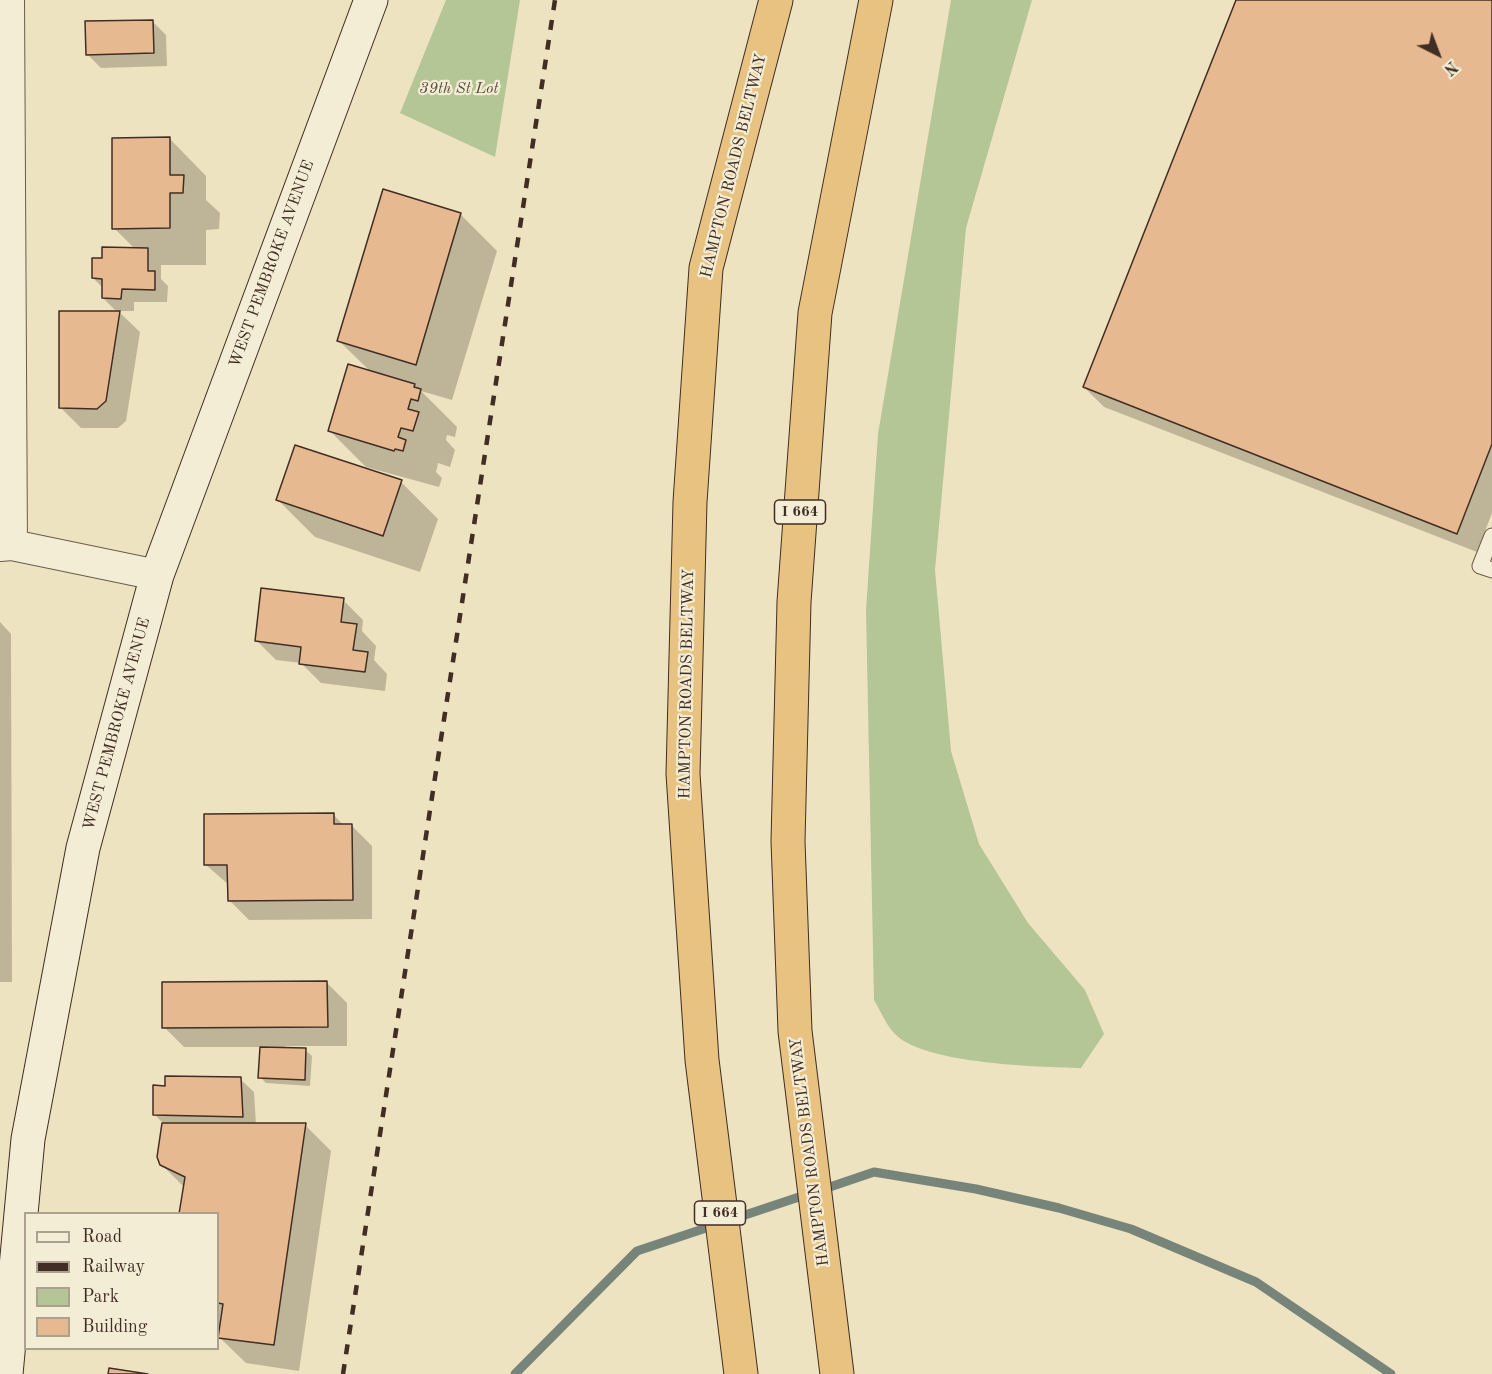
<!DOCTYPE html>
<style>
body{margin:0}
#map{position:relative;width:1492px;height:1374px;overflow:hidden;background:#eee3c0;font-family:"Old Standard TT",serif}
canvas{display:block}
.legend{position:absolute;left:24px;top:1212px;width:195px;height:138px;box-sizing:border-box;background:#f4edd6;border:2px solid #aca08e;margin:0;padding:8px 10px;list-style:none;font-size:18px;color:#412d23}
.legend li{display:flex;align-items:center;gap:12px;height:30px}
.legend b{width:30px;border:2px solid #aca08e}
.north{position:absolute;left:1408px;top:24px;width:60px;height:60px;-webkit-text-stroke:4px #f4edd6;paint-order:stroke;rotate:138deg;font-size:16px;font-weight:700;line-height:24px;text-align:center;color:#412d23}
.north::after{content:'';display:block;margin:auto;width:21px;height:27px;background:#412d23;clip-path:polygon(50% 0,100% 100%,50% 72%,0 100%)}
</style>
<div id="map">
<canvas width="1492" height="1374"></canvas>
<ul class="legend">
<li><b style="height:8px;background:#f4edd6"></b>Road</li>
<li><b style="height:8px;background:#412d23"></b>Railway</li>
<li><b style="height:16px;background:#b4c596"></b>Park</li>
<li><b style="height:16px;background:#e7b990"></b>Building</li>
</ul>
<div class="north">N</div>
</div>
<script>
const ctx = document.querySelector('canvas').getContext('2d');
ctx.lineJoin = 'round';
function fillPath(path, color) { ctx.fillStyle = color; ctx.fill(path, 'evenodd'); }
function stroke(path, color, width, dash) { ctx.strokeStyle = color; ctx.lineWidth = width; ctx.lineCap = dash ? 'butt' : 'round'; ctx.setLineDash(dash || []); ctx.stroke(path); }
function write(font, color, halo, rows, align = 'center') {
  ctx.font = font + ' "Old Standard TT",serif'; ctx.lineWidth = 4.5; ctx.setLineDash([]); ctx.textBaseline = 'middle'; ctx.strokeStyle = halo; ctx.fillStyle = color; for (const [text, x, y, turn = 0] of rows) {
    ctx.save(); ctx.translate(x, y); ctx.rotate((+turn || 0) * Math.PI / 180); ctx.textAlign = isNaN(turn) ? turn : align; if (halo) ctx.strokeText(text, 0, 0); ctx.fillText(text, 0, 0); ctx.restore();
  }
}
fillPath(new Path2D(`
 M446,0H520L495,157L400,113Z
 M951,0H1032L966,228L935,570L951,751L979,844L1028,923L1085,990L1104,1034L1081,1068C1039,1067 926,1064 896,1035C887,1027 880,1010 874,1000L866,610L878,434Z`), '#b4c596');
fillPath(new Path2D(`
 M1237,0H1492V513L1477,552L1104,407L1084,387Z
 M153,22L166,35L167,66L101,68L88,55Z
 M170,139L206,176V200L220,213L219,229L206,230V265H161V279L168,286L167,302H134V311H118L140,332L126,421L118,428H81L61,408L118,313L103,298V288L93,278L103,259L136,250L114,228Z
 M460,214L497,251L452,400L421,391L457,427L455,437L447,435L446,440L455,450L450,467L438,463L436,472L442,478L439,487L366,467L329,430L371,372L339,341Z
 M401,482L438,519L420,572L315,537L278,500Z
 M343,600L363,620L362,631L376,646L374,660L387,674L385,691L321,683L301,663L276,660L256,640Z
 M0,622L11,634L12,982H0Z
 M333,814L344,826H352L372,846V919L249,920L229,900V885L206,865Z
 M327,983L347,1003V1046H285V1049L305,1050L312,1056L310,1086L266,1083L260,1077L261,1047H184L164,1027Z
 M240,1079L254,1092L256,1125H305L331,1151L299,1371L246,1363L219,1337L218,1214L185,1188L161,1164L164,1124L154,1114L167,1087Z`), '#0003');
stroke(new Path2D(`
 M821,1190L874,1172L976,1189L1059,1208L1131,1229L1256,1282L1391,1374
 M515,1374L637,1251L808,1194`), '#76847a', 9);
const building = new Path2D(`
 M1236,0H1492V444L1457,534L1083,387Z
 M153,20L154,53L86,55L85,21Z
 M170,137V175H184L183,193H170V228L112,229V138Z
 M383,189L461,213L416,365L337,341Z
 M102,247L148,248V271H155V290L122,289L121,299L102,298V279L92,278V258H102Z
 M59,311H120L106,401L97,409L59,408Z
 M348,364L415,384L414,387L421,389L418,401L411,399L408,409L419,412L413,431L401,428L398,437L406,440L403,451L395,449L394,451L328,431Z
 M295,445L402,480L383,536L276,500Z
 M261,588L344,598L341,622L357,624L353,650L368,652L365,672L299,664L301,647L255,641Z
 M334,813V824H352L353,900L228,901L227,865H204V814Z
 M327,981L328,1027L162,1028V982Z
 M260,1047L306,1048L305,1080L258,1078Z
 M165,1076L241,1077L243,1117L153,1115V1085L165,1086Z
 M162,1123H306L274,1345L218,1338L223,1304L218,1303V1214H179L185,1177L160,1165L157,1157Z
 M109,1368L148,1374H108Z`);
fillPath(building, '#e7b990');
stroke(building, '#412d23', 1.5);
const service = new Path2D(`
 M1492,536L1480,566L1492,570`);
const minor = new Path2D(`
 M9,0L12,545
 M0,546L12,545L157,575`);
const secondary = new Path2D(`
 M6,1374L28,1139L83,848L157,575L371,0`);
const motorway = new Path2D(`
 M741,1374L702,1060L683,774L690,502L706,268L776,0
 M837,1374L795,1031L788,841L794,602L815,313L876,0`);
stroke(service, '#6c5a4a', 17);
stroke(minor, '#6c5a4a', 32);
stroke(secondary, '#412d23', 35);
stroke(motorway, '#412d23', 35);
stroke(service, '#f4edd6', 15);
stroke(minor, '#f4edd6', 30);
stroke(secondary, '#f4edd6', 33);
stroke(motorway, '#e7c280', 33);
stroke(new Path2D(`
 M343,1374L555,0`), '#412d23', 4.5, [10, 10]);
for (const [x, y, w] of [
 [800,512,51],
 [720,1213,51]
]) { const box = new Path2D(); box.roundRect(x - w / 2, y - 12, w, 24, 4.5); ctx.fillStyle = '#f4edd6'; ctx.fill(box); stroke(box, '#412d23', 1.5); }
write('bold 15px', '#412d23', null, [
 ["I 664",800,512],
 ["I 664",720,1213]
]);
write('italic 16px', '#584b3a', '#f4edd6', [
 ["39th St Lot",459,89]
]);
write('16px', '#412d23', '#f4edd6', [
 ["HAMPTON ROADS BELTWAY",734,166,-76],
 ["WEST PEMBROKE AVENUE",272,264,-70],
 ["HAMPTON ROADS BELTWAY",687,684,-89],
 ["WEST PEMBROKE AVENUE",117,724,-75],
 ["HAMPTON ROADS BELTWAY",810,1152,-97]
]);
</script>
